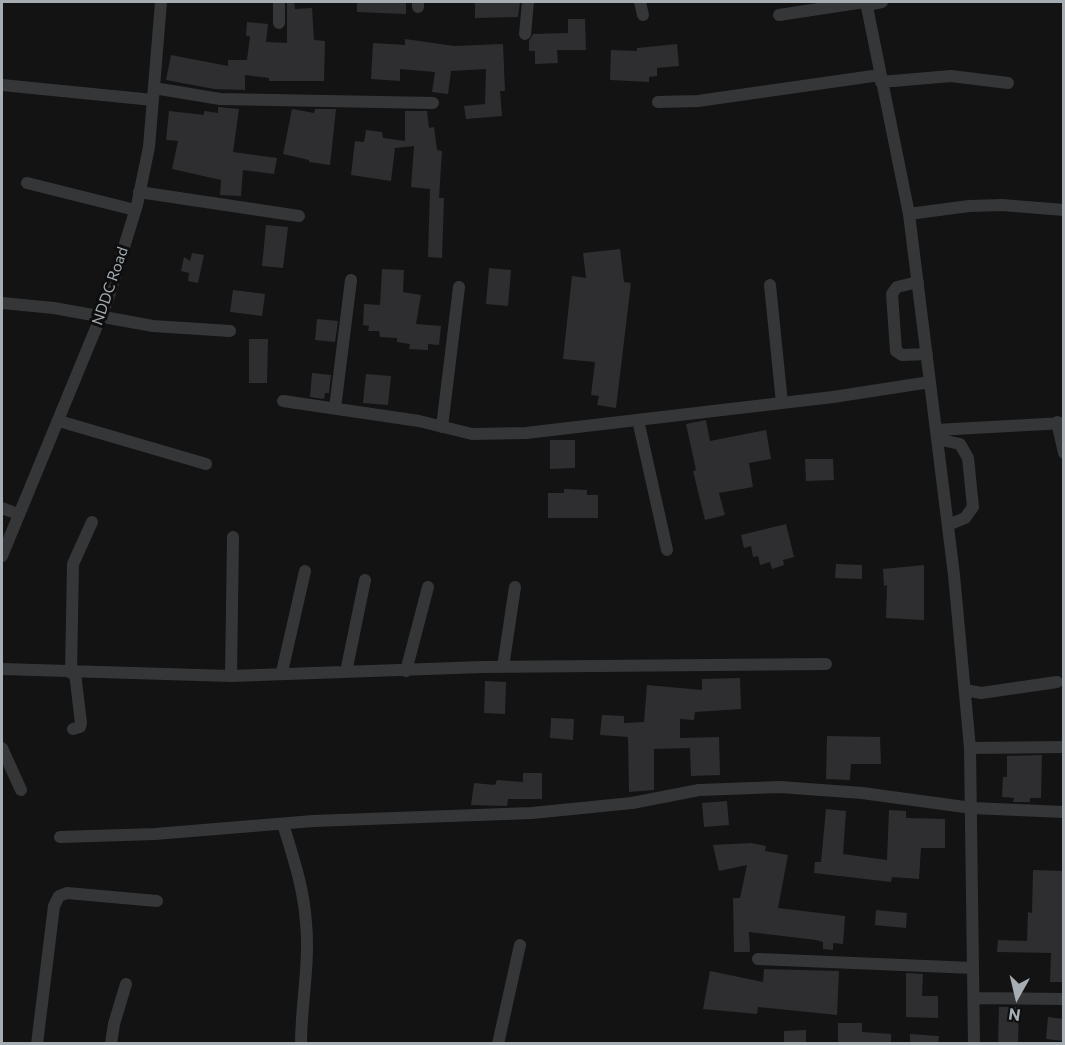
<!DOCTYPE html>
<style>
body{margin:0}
#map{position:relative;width:1065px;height:1045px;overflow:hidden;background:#131314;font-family:Commissioner,sans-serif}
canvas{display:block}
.frame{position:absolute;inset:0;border:3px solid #a6aeb3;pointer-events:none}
.north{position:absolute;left:987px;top:967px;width:60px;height:60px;-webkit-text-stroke:4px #0e0e0f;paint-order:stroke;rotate:188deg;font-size:16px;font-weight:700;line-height:24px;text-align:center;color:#a6aeb3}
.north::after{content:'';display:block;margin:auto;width:21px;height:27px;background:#a6aeb3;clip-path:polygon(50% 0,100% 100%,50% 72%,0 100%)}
</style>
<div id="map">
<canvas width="1065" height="1045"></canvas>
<div class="frame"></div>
<div class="north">N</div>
</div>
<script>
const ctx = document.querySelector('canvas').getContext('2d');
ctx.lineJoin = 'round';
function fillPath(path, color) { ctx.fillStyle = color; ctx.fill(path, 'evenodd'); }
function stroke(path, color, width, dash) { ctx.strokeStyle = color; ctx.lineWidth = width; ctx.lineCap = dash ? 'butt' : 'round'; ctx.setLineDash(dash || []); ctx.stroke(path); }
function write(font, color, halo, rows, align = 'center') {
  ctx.font = font + ' Commissioner,sans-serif'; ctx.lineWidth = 6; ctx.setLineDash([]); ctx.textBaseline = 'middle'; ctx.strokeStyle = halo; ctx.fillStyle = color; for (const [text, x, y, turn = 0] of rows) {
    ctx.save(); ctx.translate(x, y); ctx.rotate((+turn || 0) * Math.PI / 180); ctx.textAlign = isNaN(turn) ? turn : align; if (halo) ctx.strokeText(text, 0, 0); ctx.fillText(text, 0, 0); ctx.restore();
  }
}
fillPath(new Path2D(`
 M294,2L295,9L312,8L314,40L325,41L324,81H269V78L245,75V90L214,89L166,80L171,55L228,66V60H247L250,36H246L247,22L268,24L266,42L287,43V3Z
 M357,2H406V14L357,12Z
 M475,2H520L518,17L475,18Z
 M568,19H585L586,50H557L558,63L535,64V51H529V41L533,34L568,33Z
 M405,39L454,46L503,44L505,91H500L502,116L466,119L464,106L485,104L486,69L451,71L448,94L432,92L435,72L400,69V81L371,79L373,43L405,45Z
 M677,44L679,66L657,68V76L649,77V82L610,80L611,50L637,51V48Z
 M218,107L239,109L233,152L277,158L274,174L243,170L241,196L220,195L221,180L172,169L178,141L166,140L169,111L204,115V111L218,113Z
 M292,109L314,113L315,109H336L330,165L309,162V160L283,154Z
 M405,111H427L429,128L434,127L437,150L442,151L439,198H444L442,258L428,257L430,189L411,187L414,146L395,148L391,181L351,175L355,141L364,142L366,130L382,132L383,138L405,141Z
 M266,225L288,227L283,268L262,266Z
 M620,249L624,282L631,283L616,408L597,405L599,396L591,395L595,362L563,359L572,276L586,278L583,253Z
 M192,253L204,255L198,283L188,281L189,273L181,271L184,257L190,261Z
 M489,268L511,270L508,306L486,304Z
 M382,269L404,270L403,292L421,295L416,324L441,326L439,345L428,344V350L409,349L410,344L397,342V338L380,337L379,331H368L369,326L363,325L364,304L380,305Z
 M233,290L265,294L262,316L230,312Z
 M317,319L338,321L335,342L315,340Z
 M249,339H268L267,383H249Z
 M312,373L331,375L329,393H325L324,399L310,397Z
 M366,374L391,376L388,405L363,403Z
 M706,420L710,441L766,430L771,459L749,463L753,487L719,493L725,515L705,520L693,471L696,470L686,424Z
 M550,440H575V468L550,469Z
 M805,459H833L834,480L806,481Z
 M564,489L587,490V495H598V518H548V493H564Z
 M786,524L794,557L783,560L784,565L772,569L770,562L760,565L758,556L753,557L751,546L744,548L741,535Z
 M836,564L862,565V579L835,578Z
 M924,565V620L886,618L887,585L884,586L883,569Z
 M740,678L741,709L695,712L694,720L680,719V738L719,737L720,775L691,776L690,748L654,749V790L629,792L628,737L600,735L602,715L624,716V723L644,722L647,685L702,690V679Z
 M485,681L506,682L505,714L484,713Z
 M551,718L574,719L573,740L550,738Z
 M827,736L880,737L881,764H851L850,780L826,779Z
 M1042,755L1041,798H1030V802H1013L1014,798L1002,797L1003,777H1007V756Z
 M523,773H542V799H508L507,806L471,805L474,783L495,785L497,780L523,782Z
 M727,801L729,825L704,827L702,803Z
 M826,809L846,811L843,854L887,860L889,810L906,811V818L945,819V848H921L919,879L892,877L891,882L814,873L815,862H821Z
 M751,843L766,846L765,851L788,855L778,908L845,916L843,944L833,943V950L823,949V942L816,940L749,932L750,952H734L733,898H740L747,865L719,871L713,845Z
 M1033,870L1064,871V982H1050L1051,953L997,952L998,940L1027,941L1028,912L1032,913Z
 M876,910L907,913L906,928L875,925Z
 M764,969L839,971L837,1015L758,1007L757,1014L703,1009L710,971L763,982Z
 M906,973L923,974L922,996H938V1018L906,1017Z
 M999,1007H1019L1018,1044H998Z
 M1048,1017L1064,1019V1041L1046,1039Z
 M838,1023H862V1032L891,1034V1043L838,1044Z
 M806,1030V1044H784V1031Z
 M910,1034L939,1036L938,1044H910Z`), '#2e2e30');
stroke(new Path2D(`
 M279,2V23
 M640,2L643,15
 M866,2L909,214L954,575L970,748L974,1044
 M867,5L882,2
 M418,7V2
 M779,15L864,2
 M525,34L528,2
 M881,82L951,76L1008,83
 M2,85L153,100
 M154,88L220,99L433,103
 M658,102L698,101L880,75
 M27,183L135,210
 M139,192L299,216
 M909,214L969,206L1002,205L1064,210
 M918,282L897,287L892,294L896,351L902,355L927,354
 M770,285L782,403
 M2,303L54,308L153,326L230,331
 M283,401L419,421L472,434L526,433L833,397L930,382
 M335,408L351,280
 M638,420L667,550
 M59,421L206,464
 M1057,422L1064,453
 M442,427L459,287
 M936,430L1064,423
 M937,439L960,444L968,458L973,507L965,518L948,525
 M2,508L18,514
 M2,556L108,299L137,205L149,147L161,2
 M503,667L515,587
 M2,669L231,676L482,667L826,664
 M406,671L428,587
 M282,672L305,571
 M346,672L365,580
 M71,673L73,564L92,522
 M231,676L233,537
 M965,690L981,693L1057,682
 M73,729L80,727L81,723L75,673
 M2,748L21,790
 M970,748L1064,747
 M283,824C293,857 304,889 306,923C310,963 301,1004 301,1044
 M60,837L155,834L313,821L532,813L632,803L699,790L780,787L862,793L972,808L1064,812
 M758,959L973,968
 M974,998L1064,999
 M37,1044L54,906L59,896L67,893L157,901
 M111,1044L114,1024L126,984
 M498,1044L520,945`), '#343638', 12);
write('15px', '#a6aeb3', '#0e0e0f', [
 ["NDDC Road",110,286,-71]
]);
</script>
